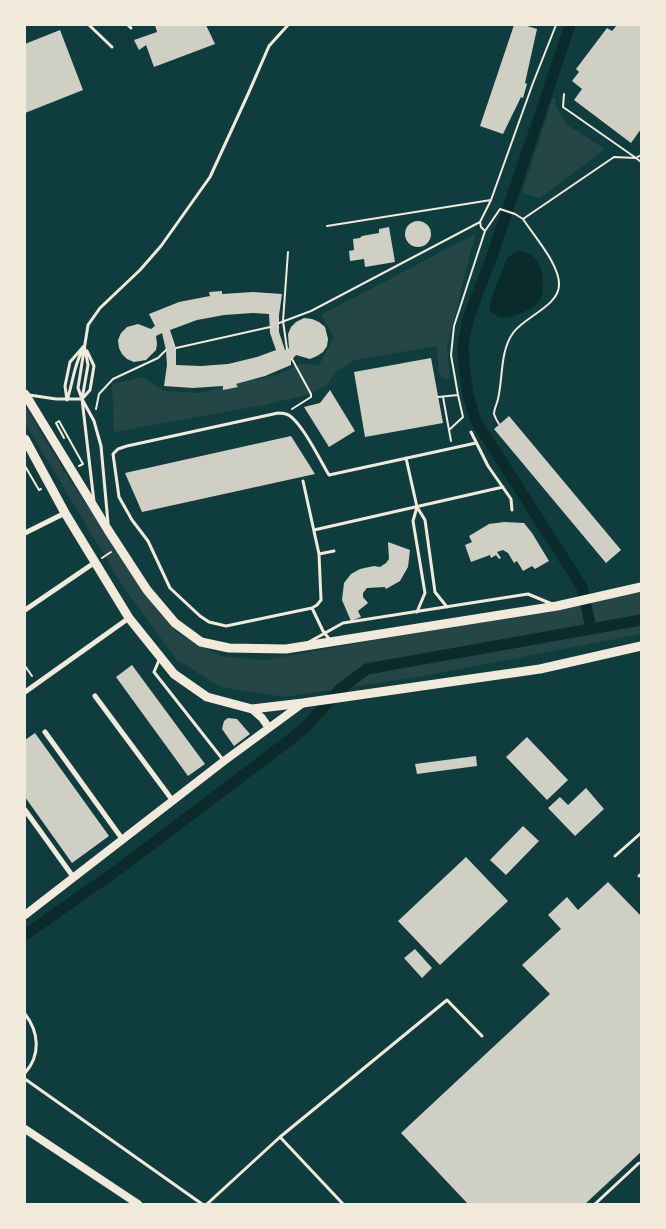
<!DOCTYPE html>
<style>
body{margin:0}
#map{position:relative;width:666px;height:1229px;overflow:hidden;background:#0f3d3e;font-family:Overpass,sans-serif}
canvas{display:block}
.frame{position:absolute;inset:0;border:26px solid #f1e9da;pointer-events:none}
</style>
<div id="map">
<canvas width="666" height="1229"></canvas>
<div class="frame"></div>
</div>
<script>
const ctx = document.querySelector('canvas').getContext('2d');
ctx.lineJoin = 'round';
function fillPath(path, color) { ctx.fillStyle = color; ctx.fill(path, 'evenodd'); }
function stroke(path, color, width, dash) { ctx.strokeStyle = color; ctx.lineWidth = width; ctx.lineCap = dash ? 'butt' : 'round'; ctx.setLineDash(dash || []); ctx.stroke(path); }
fillPath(new Path2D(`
 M553,97L556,99L555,104L567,125L605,149L540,198L522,193Z
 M475,234L447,348L450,378L445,379L439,373L437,346L355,360L337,371L326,386L307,395L264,405L114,432L112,384L143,377L164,391L199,393L279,374L300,364L319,365L334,337L321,315Z
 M25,406L66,474L127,566L177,633L221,656L265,660L641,591V634L424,676L285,697L220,687L176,659L124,588L25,423Z`), '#244646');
fillPath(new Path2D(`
 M518,251C522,252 527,252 530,254C543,261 547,288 539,301C533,310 511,319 500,317C497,317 493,313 490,311V302L507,258Z`), '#0a2a2b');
stroke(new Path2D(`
 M570,25L491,259L469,316L463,344L464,365L468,395L476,421L582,587L591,628
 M25,935L123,866L304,729L340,689L367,669L641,620`), '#0a2a2b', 11);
fillPath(new Path2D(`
 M155,25H206L215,44L154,67L146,45L139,50L134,40L157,32Z
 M514,25H524L537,29L525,83L527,84L523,98L521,97L503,134L480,126Z
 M617,25H641V129L631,143L574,100L582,89L572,81L579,72L576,69L607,28L612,31Z
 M60,30L83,90L25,113V44Z
 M405 234a13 13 0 1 1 26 0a13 13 0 1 1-26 0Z
 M389,227L395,262L365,267L364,259L350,261L349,251L354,250L353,239L360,238L362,236L379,233V229Z
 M222,291V294L253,292L282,294L279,315V332L285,350L289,348L288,334L291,327L296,322L304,318L312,319L319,322L325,327L328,339L327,346L323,352L317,356L310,359L296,355L291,361V365L265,376L236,384L238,387L223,390V386L193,388L164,386L167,365L166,350L162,333L156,336L157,344L156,350L146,360L134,362L127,359L122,354L119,348L118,340L121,333L127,327L138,324L151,329L155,326L149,314L179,302L210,296L209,292ZM253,313L269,314L270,333L276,350L257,357L228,364L201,366L176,365V348L170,330L197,320L224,315Z
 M431,358L443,423L365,437L354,372Z
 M330,390L355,431L329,447L304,407L320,403Z
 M509,416L621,550L606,563L494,429Z
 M291,436L315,474L142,512L125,473Z
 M504,522L524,523L532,533L549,561L535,569L532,566L523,571L517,561L514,563L508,553L503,550L497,552L501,558L499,559L496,555L491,558L490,555L471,562L465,545L472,542L469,536L489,524Z
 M388,542L410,550L408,567L400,581L386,589L385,587L367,588L363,593V597L368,603L358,611L361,617L351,621L342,600L344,583L351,574L360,569L374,566L380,567L386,563L389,559Z
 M132,665L205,764L188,776L116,677Z
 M228,718L237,719L250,734L234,746L222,729L224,721Z
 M35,733L109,836L72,863L25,797V740Z
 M527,737L568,780L547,800L506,757Z
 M476,756L477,766L417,774L415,764Z
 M586,788L604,809L575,836L548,808L560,797L568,805Z
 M523,826L539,841L506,875L490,860Z
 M466,857L508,901L440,965L398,921Z
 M608,882L641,916V1152L585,1204H468L401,1133L550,994L522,965L561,929L548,915L567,897L578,910Z
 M415,949L432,968L422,978L404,958Z`), '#cfcfc3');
stroke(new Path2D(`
 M533,83L491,200L480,222L481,227L485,231L500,209L515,214L523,219L614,157L636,158L641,162
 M533,83L556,25
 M564,94L563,107L636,158L641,155
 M327,226L491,200
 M279,323L311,311L480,222
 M176,348L270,327
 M287,349L283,321L288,252
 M438,397L458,395L451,355L454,326L485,231
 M443,397L451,441
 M96,409L99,394L113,379L158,358L166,350
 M292,409L311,397V394L292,359
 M499,424C497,421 495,417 494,414C494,409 497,404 498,399C503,378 500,351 513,333C524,317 559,306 559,285C560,265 534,236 523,219
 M449,430L463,417L458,395
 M64,438L56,423L59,421L83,464L79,466
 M25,466L39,490L41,489
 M102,558L111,552
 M25,666L32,676`), '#f1e9da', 2);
stroke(new Path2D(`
 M89,25L112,47
 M128,25L131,28
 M85,349L88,365L82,399L94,421L101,446L108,523
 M29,395L56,399H82L90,390L94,366L87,351
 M68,397C73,381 74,366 82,351
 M67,400L65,386L70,362L84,346
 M471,432L488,466L511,499L512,510
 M406,458L417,507L425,520L435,592L447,607
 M303,481L319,554L321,600L317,605L312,608L226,626L209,622L200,616L170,588L148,541L132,520L119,497L113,454L118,449L127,446L278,413C280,413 283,413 286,414C300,418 321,462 329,475L476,443
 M94,502L82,399L78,388L88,325L100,308L140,270L161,246L210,177L249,92L269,46L288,25
 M417,507L413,521L425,593L417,612
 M314,530L503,487
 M319,554L334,551
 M312,608L323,631L330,640
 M309,642L343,623L528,594L552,604
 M160,658L154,672L224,761
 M615,856L641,833
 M639,876L641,874
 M25,1014C39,1032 41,1055 25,1073
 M25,1079L202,1204
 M280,1137L343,1204
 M207,1204L280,1137L447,1000L482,1036
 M595,1204L639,1163`), '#f1e9da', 3);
stroke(new Path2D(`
 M25,533L65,513
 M25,610L94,563
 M25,692L129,618
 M95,696L173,801
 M45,732L123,840
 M25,810L74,878`), '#f1e9da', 5);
stroke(new Path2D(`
 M252,709L262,718L269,728
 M25,915L224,761L303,703
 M25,1129L138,1204`), '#f1e9da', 8);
stroke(new Path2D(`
 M25,394L108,530L147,590L175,623L201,642L229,648L286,649L557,606L641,587
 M25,439L65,513L129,618L174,674L207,697L252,709L303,703L540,669L641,646`), '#f1e9da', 9);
</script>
